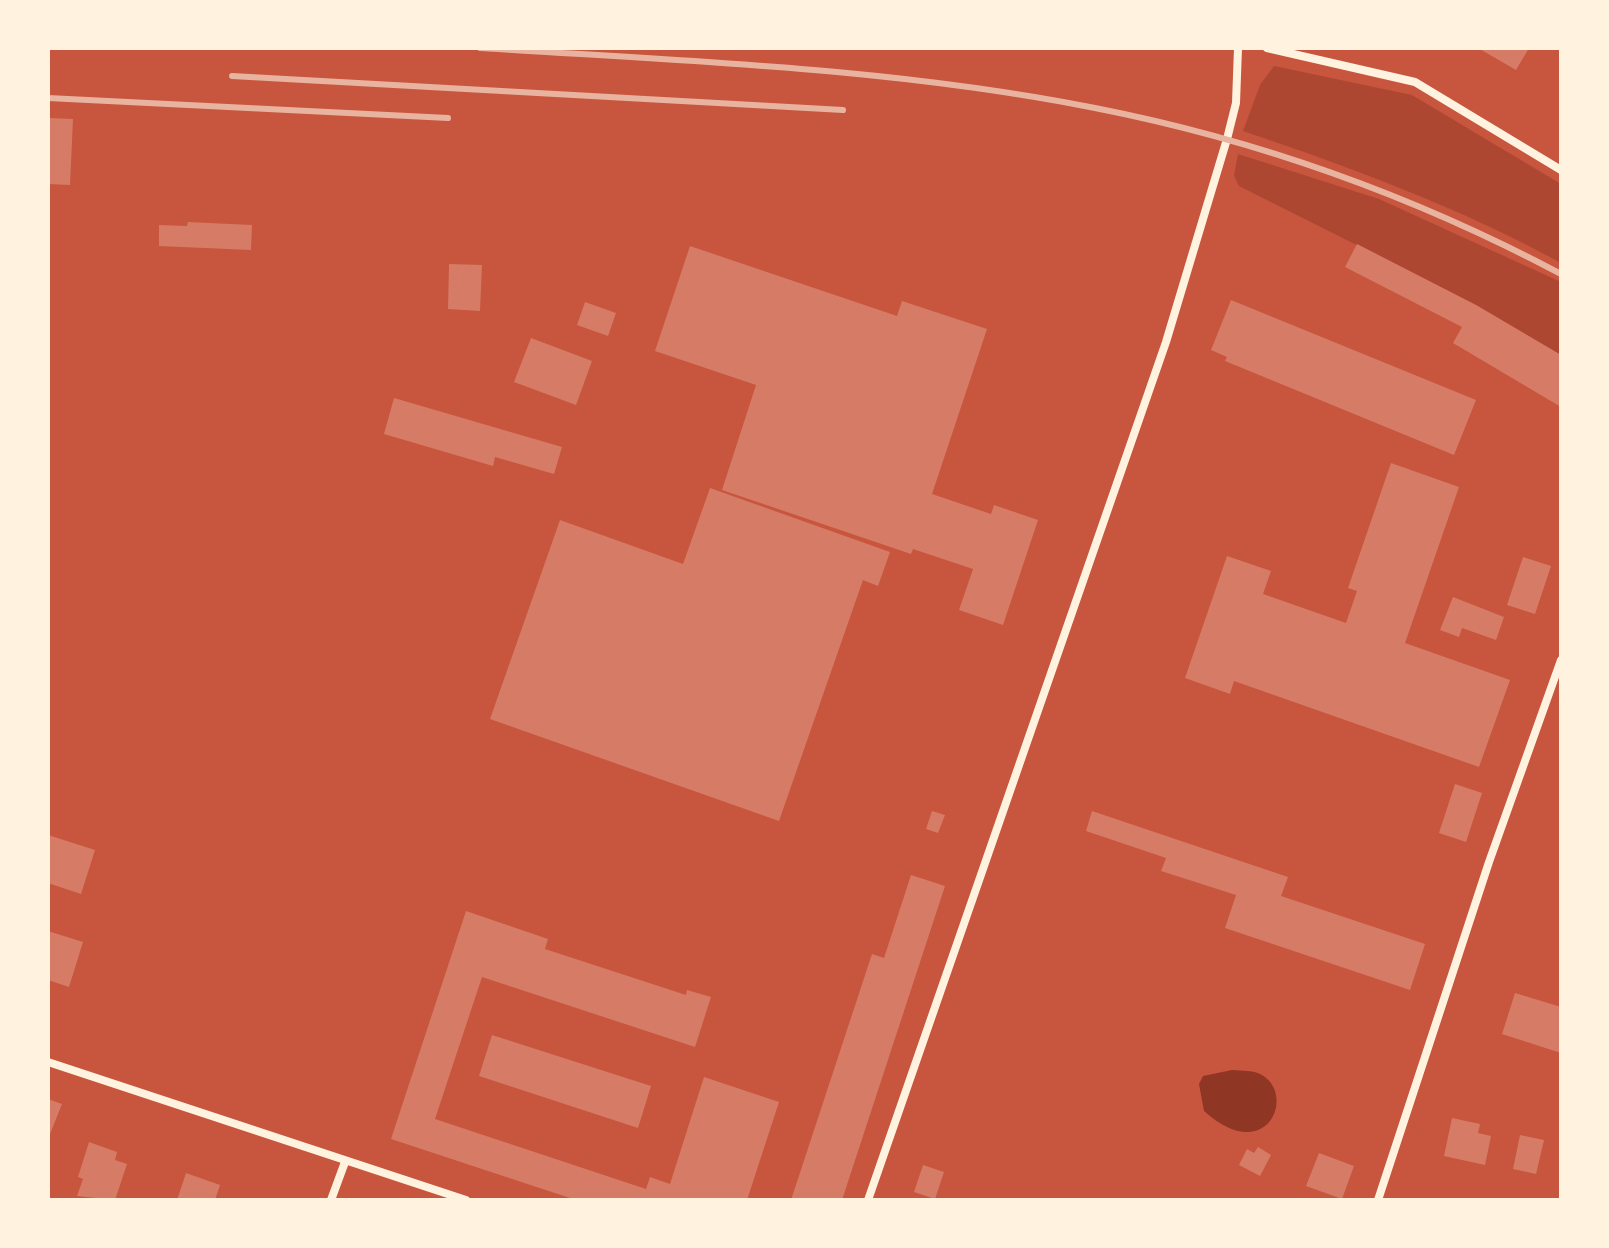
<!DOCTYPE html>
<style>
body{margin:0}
#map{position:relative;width:1609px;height:1248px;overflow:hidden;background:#c8553d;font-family:"IBM Plex Serif",serif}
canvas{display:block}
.frame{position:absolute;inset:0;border:50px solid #fff3e0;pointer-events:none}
</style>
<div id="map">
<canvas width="1609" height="1248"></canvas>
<div class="frame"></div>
</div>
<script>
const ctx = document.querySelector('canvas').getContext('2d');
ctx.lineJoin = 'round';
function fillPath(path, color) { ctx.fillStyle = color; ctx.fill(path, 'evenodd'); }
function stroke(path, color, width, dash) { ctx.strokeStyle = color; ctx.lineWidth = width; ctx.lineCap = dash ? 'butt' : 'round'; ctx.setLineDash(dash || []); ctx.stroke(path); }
fillPath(new Path2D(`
 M1274,66L1412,95L1561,184V263C1459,207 1352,168 1243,131L1260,85Z
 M1238,154L1379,199L1561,282V355L1476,305L1239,186L1234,176Z`), '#ae4732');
fillPath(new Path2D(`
 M1232,1070C1242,1071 1254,1070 1262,1075C1297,1096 1266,1167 1204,1111L1199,1084L1203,1076Z`), '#8f3625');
fillPath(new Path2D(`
 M1478,48H1529L1516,70Z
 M48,118L73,119L70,185L48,184Z
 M188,222L252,225L251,250L159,246V225L187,226Z
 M1357,244L1476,305L1561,355V407L1453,343L1462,327L1345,267Z
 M690,246L897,316L902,301L987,329L932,494L991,514L994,505L1038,520L1003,625L959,610L973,569L913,549L911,554L722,490L756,385L655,351Z
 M449,264L482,265L480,311L448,309Z
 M1231,300L1476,400L1454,455L1225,361L1227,357L1211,350Z
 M585,302L616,313L608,336L577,325Z
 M531,338L592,361L576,405L514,382Z
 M394,398L562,447L554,474L495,457L493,466L384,434Z
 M1391,463L1459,487L1405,643L1510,680L1479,767L1234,681L1230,694L1185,678L1227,556L1271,571L1263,594L1346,623L1357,591L1348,588Z
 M710,488L890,552L878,586L863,580L779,821L490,719L560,520L683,564Z
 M1523,557L1551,566L1535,614L1507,605Z
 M1453,597L1504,617L1496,640L1462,628L1459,637L1440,630Z
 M1455,784L1482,793L1466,842L1439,833Z
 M932,811L945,815L938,833L926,829Z
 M1092,811L1288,877L1281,896L1425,944L1410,990L1225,928L1236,895L1161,871L1166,858L1086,831Z
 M48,835L95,850L81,894L48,883Z
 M911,875L945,886L842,1200H791L872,954L884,958Z
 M466,911L548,939L545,949L686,995L687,990L711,997L695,1047L482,977L435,1119L646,1189L650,1177L670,1184L704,1077L779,1102L747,1200H576L391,1139Z
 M48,931L83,942L69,987L48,980Z
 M1515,993L1561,1007V1053L1502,1034Z
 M492,1035L651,1086L638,1128L479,1076Z
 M48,1099L62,1104L48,1139Z
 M1452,1118L1480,1124L1478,1133L1491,1136L1485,1165L1444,1156Z
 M1520,1135L1544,1140L1536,1174L1513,1169Z
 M89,1142L117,1152L115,1160L127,1164L115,1200L77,1196L83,1179L78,1177Z
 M1258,1147L1271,1155L1260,1176L1239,1165L1247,1149L1254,1153Z
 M1319,1153L1354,1166L1342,1199L1306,1186Z
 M923,1165L944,1172L935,1199L914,1192Z
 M186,1173L220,1185L215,1200H177Z`), '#d67c66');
stroke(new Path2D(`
 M1267,48L1415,82L1561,170
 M48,1062L466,1200
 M331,1200L345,1162
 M868,1200L1166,342L1227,139L1236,103L1238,48
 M1378,1200L1489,862L1561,660`), '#fff3e0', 8);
stroke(new Path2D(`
 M480,48C685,61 893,68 1095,108C1258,140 1414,196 1561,274
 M232,76L843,110
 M48,98L448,118`), '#e9b49f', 6);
</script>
